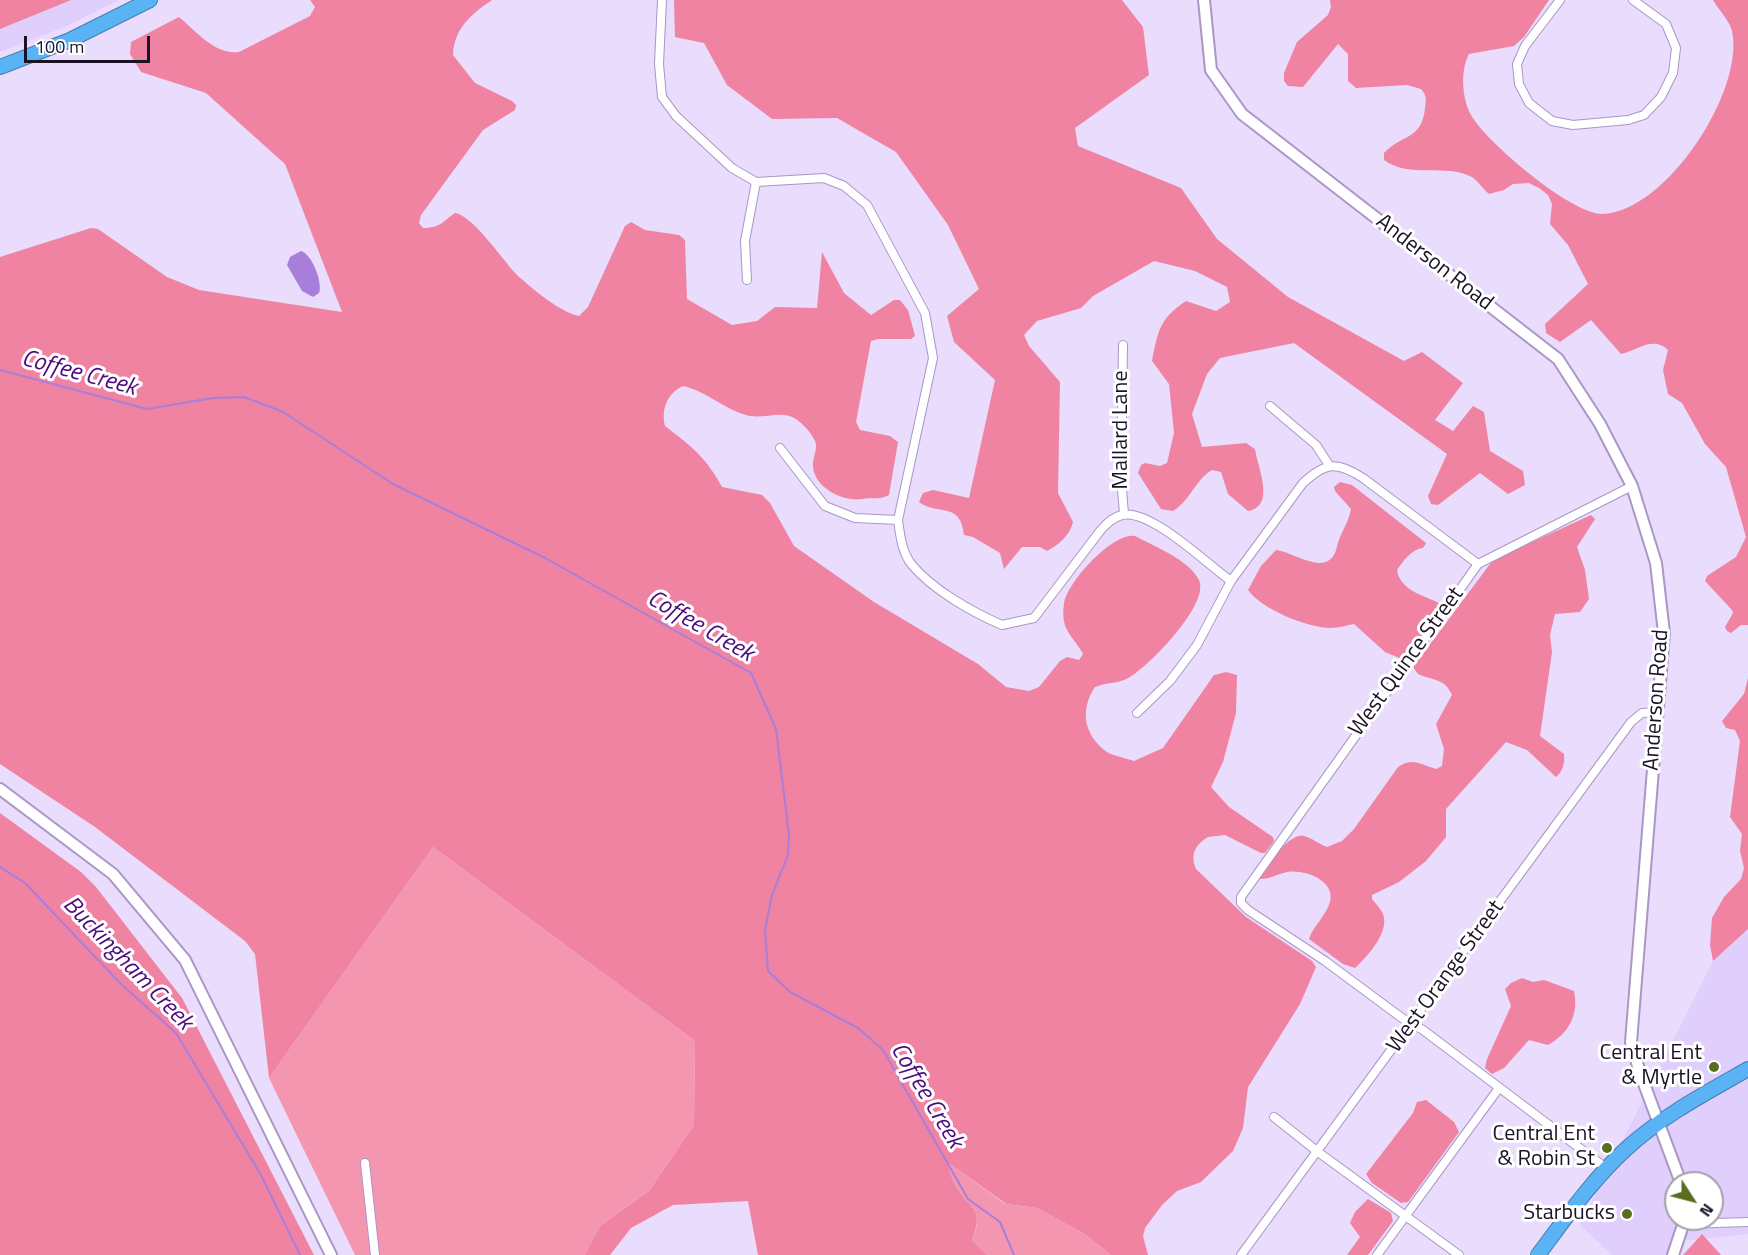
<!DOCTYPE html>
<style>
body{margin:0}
#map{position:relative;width:1748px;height:1255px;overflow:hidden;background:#e9dcfc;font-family:"Titillium Web",sans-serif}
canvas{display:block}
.north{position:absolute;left:1664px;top:1171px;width:60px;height:60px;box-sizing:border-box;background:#fff;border:2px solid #a3a1a8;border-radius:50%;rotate:126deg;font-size:16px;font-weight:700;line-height:24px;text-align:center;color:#1a1325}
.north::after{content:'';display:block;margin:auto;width:21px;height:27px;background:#596e1c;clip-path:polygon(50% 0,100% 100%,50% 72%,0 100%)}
.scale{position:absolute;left:24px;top:36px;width:126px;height:27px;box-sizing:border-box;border:3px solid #1a1325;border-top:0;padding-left:8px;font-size:18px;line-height:21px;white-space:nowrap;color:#1a1325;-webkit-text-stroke:4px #fff;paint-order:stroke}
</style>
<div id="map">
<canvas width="1748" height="1255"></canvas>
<div class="north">N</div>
<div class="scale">100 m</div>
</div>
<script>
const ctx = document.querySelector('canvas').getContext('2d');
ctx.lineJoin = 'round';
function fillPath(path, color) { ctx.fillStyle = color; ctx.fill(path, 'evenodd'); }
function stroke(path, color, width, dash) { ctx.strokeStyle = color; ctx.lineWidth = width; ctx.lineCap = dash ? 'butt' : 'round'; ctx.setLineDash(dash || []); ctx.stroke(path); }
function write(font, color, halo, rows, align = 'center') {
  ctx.font = font + ' "Titillium Web",sans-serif'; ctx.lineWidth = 6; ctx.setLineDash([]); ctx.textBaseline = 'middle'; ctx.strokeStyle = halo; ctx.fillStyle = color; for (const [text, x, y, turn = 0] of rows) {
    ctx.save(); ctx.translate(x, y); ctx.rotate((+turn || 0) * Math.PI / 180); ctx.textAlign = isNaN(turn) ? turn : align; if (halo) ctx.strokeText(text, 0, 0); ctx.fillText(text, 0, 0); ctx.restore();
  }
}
fillPath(new Path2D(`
 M0,0H119L67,26L0,52Z
 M1748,929V1234L1692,1240L1675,1236L1667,1255H1612L1580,1225L1713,961ZM1676,1183H1712V1219H1676Z`), '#e0cefd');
fillPath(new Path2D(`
 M433,847L695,1041L694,1125L649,1191L600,1226L585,1255H355L269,1078Z
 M950,1164L1005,1204L1037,1208L1083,1233L1111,1255H987L972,1240C986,1207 969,1210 955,1185C952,1179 950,1172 948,1166Z`), '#f596b0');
fillPath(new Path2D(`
 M0,0H71L0,29Z
 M310,0H492C471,14 454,29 453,55L475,83L512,101L516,105L515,110L483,130L421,215L419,223L423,228C441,228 443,221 455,213C474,216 503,261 517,275C534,290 558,311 579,316L588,307L625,226L631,222L645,230L679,235L685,240L687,299L732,325L757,321L775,307L817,308L822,252L844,293L871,315L894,300H900L908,310L915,336L911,339H878L871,341L856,422L860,430L890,436L898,442L889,495C880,500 872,497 862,499C843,502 815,488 813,467C812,459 817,451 816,444C813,434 804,425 796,419C782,409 762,420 746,415C724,409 706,391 683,386C667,393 661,410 665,426C691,446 706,457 722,487L762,495L770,503L794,546L874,602L978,664L1006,687L1029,691L1039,687L1060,661L1067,657L1079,660L1083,654C1073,635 1060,631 1064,604C1067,582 1113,532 1135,536C1155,547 1188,559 1199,580C1210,604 1150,665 1130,677C1119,684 1107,682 1095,687C1080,709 1083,735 1107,752C1114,756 1126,758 1134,761L1163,748L1214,675L1226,672L1237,675L1236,713L1223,762L1211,787L1229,807L1267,833L1273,837L1274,841L1265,853H1261L1225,835L1208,837C1195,845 1190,854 1196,869L1246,917L1312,961L1316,967L1300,1004L1248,1087L1243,1128L1233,1151L1201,1182L1177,1191L1162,1205L1145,1228L1143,1236L1148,1255H1111L1083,1233L1037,1208L1006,1204L950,1164L948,1166C950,1172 952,1179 955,1185C970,1211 985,1206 972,1240L987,1255H758L748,1201L673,1205L631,1228L610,1255H585L600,1226L649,1191L694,1125L695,1041L433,847L269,1078L255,954L245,941L95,827L0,764V257L91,228L98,229L167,277L199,290L342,312L285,164L206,93L141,72L130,54L131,42L179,17C197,32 215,55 239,52L310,16L315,7Z
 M674,0H1122L1143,27L1149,75L1075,128L1078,146L1181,188L1217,239L1288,297L1404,361L1422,352L1463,383L1435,420L1453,431L1473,406L1484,412L1490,451L1523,471L1525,485L1508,494L1480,473L1438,505L1431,504L1428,496L1447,454L1294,343L1220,358L1207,374L1192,414L1202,447L1246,443L1255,449C1258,469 1276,506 1248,511L1228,494L1221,472L1212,470C1195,480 1190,501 1173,511L1161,509L1138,473L1141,465L1145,463L1160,466L1167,463L1174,433L1169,384L1152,361C1158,331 1159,319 1186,301L1216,311L1230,302L1227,287L1195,271L1154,261L1093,296L1081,308L1037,321L1024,335L1029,346L1060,382L1058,493L1073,522C1070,535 1059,545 1047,551L1040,547H1022L1004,569L1000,553L973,537L964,535C961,501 938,516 919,502L923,493L933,490L969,498L995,380L954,342L947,316L979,289L948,225L896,152L837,118L772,119L727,85L704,43L675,37Z
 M1330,0H1549L1524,37L1514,46L1469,54C1460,70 1462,99 1471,115C1486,142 1572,215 1603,214C1667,211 1745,90 1732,31C1730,21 1718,9 1713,0H1748V625H1741L1731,633L1727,631L1725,627L1733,613L1732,610L1705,581L1707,576L1736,557L1746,537L1726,467L1705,444L1682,403L1668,394L1663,370L1668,350C1653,335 1636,351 1621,354L1591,320L1560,342L1546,333L1545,324L1588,284L1568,245L1550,224L1552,204L1548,195L1539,188L1529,183L1513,184L1504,190L1489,194C1483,189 1478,181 1472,177C1445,163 1410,179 1384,160V153C1402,134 1422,140 1425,108C1426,100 1427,95 1421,89L1407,85L1356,88L1348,81V54L1338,44L1303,87L1288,86L1284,81V73L1297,42L1328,15L1331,7Z
 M1340,482L1352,485L1426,543L1423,548C1412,549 1403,561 1397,570C1400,591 1426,596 1441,604L1442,607L1409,654L1402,659L1385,652L1354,624C1347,625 1339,628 1331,628C1308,628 1261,609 1248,590L1261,566L1276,550C1294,552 1324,576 1335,553C1337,549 1337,544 1339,540C1343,529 1349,521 1351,509L1335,491L1334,487Z
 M1591,515L1595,519L1577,547L1585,570L1589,599L1580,612L1555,614L1550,635L1552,652L1540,736L1564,754C1565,763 1563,771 1556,777L1527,750L1506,742L1446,809V837L1426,861L1399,882L1372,895V899C1376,904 1381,909 1383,914C1390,932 1367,957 1355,968L1343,964L1309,939C1313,926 1326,916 1330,902C1336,880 1304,869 1287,872C1277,874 1271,879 1260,879C1266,866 1288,833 1304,836C1312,838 1319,844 1327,847L1342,841L1354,829L1398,767C1412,757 1420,764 1436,769L1442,766L1444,749L1436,724L1452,695C1445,678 1433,681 1418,674L1413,667L1493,560Z
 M1748,678V929L1713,961L1710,945L1712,918L1724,897L1741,879L1744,868L1740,851L1742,834L1730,817L1740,741L1735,730L1726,728L1722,721L1744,694Z
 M0,813L81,872L96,887L182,998L314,1255H0Z
 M1522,978L1533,982L1544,980L1574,991C1579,1015 1569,1033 1548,1045L1529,1040L1504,1068L1492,1074L1485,1068L1487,1059L1511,1006L1505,989L1511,983Z
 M1426,1100L1454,1122L1459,1132L1408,1202L1401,1203L1372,1183L1366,1174L1413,1113L1417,1102Z
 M1368,1199L1391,1213L1393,1221L1368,1255H1347L1360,1237L1350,1223L1355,1212Z
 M1702,1234L1721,1255H1683Z`), '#f083a2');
fillPath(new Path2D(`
 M301,251C312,254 323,283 319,293L313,297L302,291L287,265L290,257Z`), '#a77fdb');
stroke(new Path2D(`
 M0,370L147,409L213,398L244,397L283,412L393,484L545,558L751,673L776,729L789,835L788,855L772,895L765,930L768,971L790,992L858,1028L883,1050L968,1199L1000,1222L1014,1255
 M0,867L25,883L120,983L176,1033L261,1175L300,1255`), '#a77fdb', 2);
const street = new Path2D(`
 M662,0L659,64L662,97L676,116L732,168L756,182L824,178L844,186L867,205L925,313L933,358L898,520C900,535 902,553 912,565C933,590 972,612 1002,625L1034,618L1100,531C1106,524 1113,517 1122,515C1150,508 1208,565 1231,581L1303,483C1326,462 1337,461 1363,478L1478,564
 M1560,0L1525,46L1517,64L1519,84L1529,103L1552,121L1573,125L1628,120L1644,115L1661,97L1673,73L1676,48L1666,24L1633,0
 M747,280L745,241L756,182
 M1123,345L1121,477L1124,514
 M1270,406L1316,445L1329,465
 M780,448L825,506L855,518L898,520
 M1137,713L1170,681L1197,645L1231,581
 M1274,1117L1318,1152L1459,1255
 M365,1163L375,1255
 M1606,1168L1423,1030L1402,1018L1325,961L1248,910L1241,903V897L1478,564L1632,486
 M1684,1224L1748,1222
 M1241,1255L1631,722L1642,713L1657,712
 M1377,1255L1499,1088`);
const secondary = new Path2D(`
 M1204,0L1211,70L1242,114L1558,359L1600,424L1632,486L1656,563L1664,633L1631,1042L1640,1073L1681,1183
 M0,789L113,874L185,960L331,1255
 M1673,1255L1685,1219`);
const highway = new Path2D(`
 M0,67L70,40L150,0
 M1538,1255C1565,1219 1592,1180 1626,1149C1662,1116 1706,1093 1748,1069`);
stroke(street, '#aa96c7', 10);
stroke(secondary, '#aa96c7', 14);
stroke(highway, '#447bac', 16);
stroke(street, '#fff', 8);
stroke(secondary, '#fff', 10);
stroke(highway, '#5ab3f5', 14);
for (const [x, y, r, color] of [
 [1714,1067,6,"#596e1c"],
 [1607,1148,6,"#596e1c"],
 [1627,1214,6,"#596e1c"]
]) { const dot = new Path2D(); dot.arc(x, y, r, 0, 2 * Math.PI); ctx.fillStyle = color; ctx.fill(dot); stroke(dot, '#fff', 2); }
write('22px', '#1a1325', '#fff', [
 ["Anderson Road",1434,263,38],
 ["Mallard Lane",1122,430,-90],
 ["West Quince Street",1407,662,-54],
 ["Anderson Road",1657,700,-86],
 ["West Orange Street",1446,977,-54]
]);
write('22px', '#1a1325', '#fff', [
 ["Central Ent",1702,1054],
 ["& Myrtle",1702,1079],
 ["Central Ent",1595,1135],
 ["& Robin St",1595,1160],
 ["Starbucks",1615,1214]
], 'right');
write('italic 24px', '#4c0c7d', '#fff', [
 ["Coffee Creek",79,374,15],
 ["Coffee Creek",700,627,30],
 ["Buckingham Creek",127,964,46],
 ["Coffee Creek",926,1096,59]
]);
</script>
